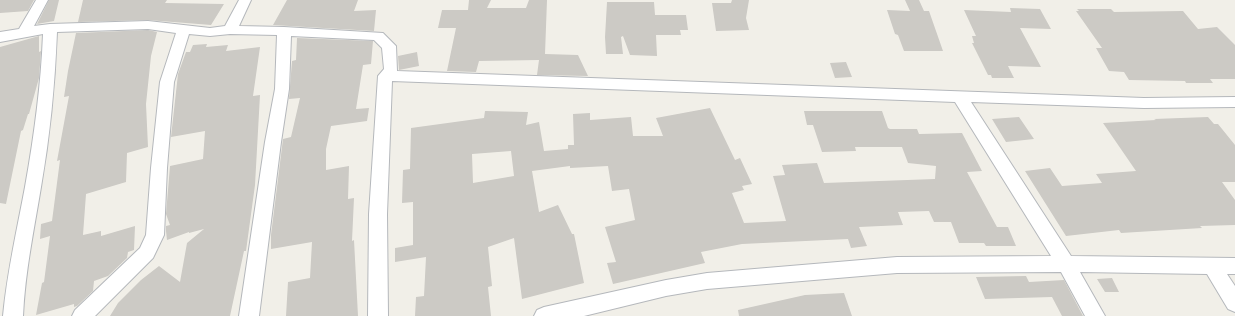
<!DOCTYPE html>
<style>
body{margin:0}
canvas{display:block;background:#f1efe8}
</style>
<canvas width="1235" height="316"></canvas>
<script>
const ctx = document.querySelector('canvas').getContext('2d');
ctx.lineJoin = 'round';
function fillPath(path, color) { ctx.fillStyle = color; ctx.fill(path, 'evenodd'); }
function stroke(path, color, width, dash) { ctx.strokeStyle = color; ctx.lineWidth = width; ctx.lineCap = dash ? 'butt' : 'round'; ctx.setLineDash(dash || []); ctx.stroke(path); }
fillPath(new Path2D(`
 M0,0H34L28,11L0,13Z
 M49,0H59L54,21L37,24Z
 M83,0H167L165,3L224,4L211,25L148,20L78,22Z
 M287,0H358L354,11L376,10L374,31L273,25Z
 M469,0H491L487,8H526L529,0H547L545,54L578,55L588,76L537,75L539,60L479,61L476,72L447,71L456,28H438L442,10H468Z
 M732,0H749L746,18L749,30L716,31L712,3H731Z
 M905,0H919L924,11H929L943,51H904L898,35L895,34L887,10L910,11Z
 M607,2H654L655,15H686L688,30H680L681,35H656L657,56L630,55L623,36L621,37L623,54H606L605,37Z
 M1010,8L1040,9L1051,29L1020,28L1041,67L1008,66L1014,78H992L991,75H988L972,43H974L972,36H976L964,10L1011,12Z
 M1077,9H1111L1114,12L1183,11L1198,29L1217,27L1235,45V79H1210L1213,83H1186L1185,81L1129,80L1124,72L1109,71L1096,48H1102L1076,11H1079Z
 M148,30L157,32L151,56L146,104L148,147L127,153L126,182L86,194L83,235L101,231V236L135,226L134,250L128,252L127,258L108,276L94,281L93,291L77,306L74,307V304L36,315L42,283L44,282L50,236L40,239L41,224L52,221L60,160L57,161L69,96L64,97L68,71L76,33Z
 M39,36V52L41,51L39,78L29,114H28L23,130L21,131L6,204L0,203V47Z
 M297,38L373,41L371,64L363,65L356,109L369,108L367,121L331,126L326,149V170L349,166L348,199L354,198L352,241L354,240L358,316H286L288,282L310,278L312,242L271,249V235L283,139L291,137L300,98L289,99L292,61L296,60Z
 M207,44L206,47L228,45L226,51L260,47L253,96L260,95L255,185L246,251H244L230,316H110L118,303L141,280L159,266L180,282L187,243L204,229L189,233V232L167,240L166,231V226L170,225L166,214L170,166L203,159L205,131L171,137L178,74L186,52H190L193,45Z
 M417,52L419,66L399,70L398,56Z
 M846,62L852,77L835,78L830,63Z
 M710,108L735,160L740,158L752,184L742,186L744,190L732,193L744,223L786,221L773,176L785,175L782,165L817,163L824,183L935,179L936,166L908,163L902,147H855L856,151L822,152L813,125H807L804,111H882L888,128L890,129H917L919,134L962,133L982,171L967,172L997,227H1008L1016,246H986L984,243H959L951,222H934L929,211L898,212L903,225L859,227L867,246L851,248L848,239L742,244L701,252L705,263L613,284L607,263L616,262L605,227L635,220L629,189L612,191L608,166L570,168V166L532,171L539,212L558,205L572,234H574L584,283L522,299L514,238L488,247L492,286L488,287L491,316H415L416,297L424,296L426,257L395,262V248L413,245V202L402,203L403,170L410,169L411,128L484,118L485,111L528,112L526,125L539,122L544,151L568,149V145H574L573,114L590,113V120L631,117L633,136H663L656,118ZM511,151L514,176L473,183L472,154Z
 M1019,117L1034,139L1006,142L992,119Z
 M1208,117L1214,124H1218L1235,145V182H1222L1235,200V225L1200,226L1202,228L1121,233L1119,230L1066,236L1025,171L1050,168L1062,186L1102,183L1096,174L1136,171L1103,123L1156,120L1154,119Z
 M1026,276L1029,282L1064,280L1083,316H1062L1052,297L985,299L976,277Z
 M1112,278L1119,292H1105L1097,279Z
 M844,293L852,316H739L738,310L805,295Z`), '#cccac5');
const street = new Path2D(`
 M36,0H48L34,26L50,24L148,21L210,28L225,26L239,0H251L239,26L284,27L383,33L396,46L397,71L1144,98L1235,97V107L1144,108L971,102L1071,256L1235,258V274H1227L1235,286V312L1228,309L1207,274L1080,272L1105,316H1085L1061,272L897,273L707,289L666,296L584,316H534L537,310L544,307L666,280L707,273L897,257L1051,256L955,102L392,81L387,214L388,316H368L369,214L378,76L384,69L382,48L374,40L291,36L289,89L281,142L259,316H239L265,142L275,89L277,35L230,34L210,36L189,34L174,82L167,168L164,235L153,258L95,316H72L75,310L140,248L146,235L151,168L160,82L176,33L148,29L57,32C55,84 50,136 41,187C34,230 25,272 23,316H3C7,272 17,230 25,187C34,137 41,85 43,34L0,42V32L19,29Z`);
stroke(street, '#b5b8bc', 2);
fillPath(street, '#fff');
</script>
